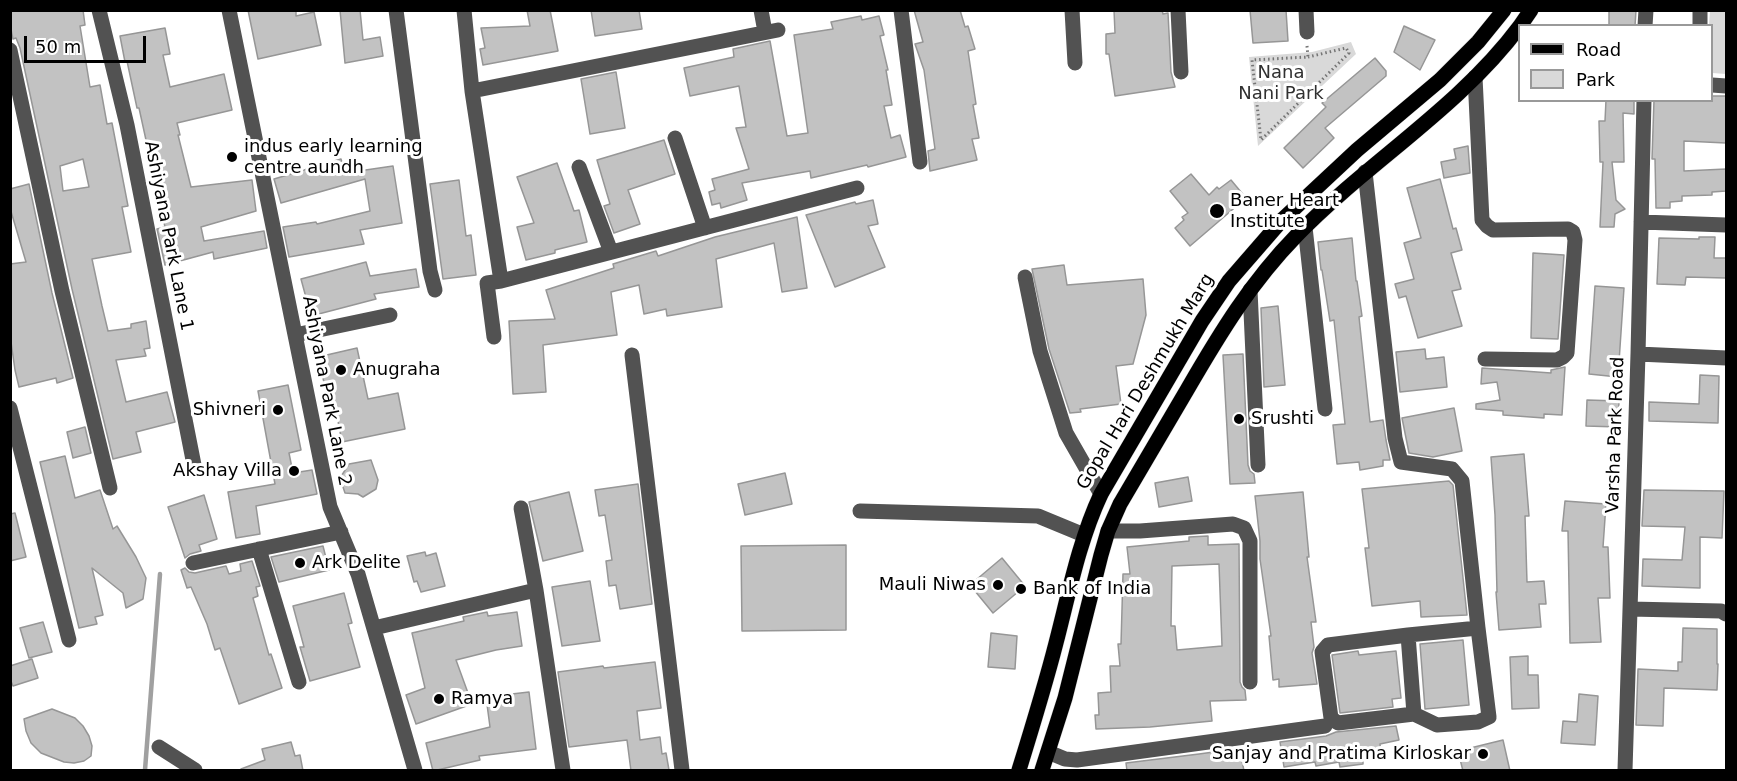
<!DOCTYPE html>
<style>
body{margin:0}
#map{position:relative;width:1737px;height:781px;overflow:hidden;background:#fff;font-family:"DejaVu Sans",sans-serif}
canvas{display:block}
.frame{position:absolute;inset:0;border:12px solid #000;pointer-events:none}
.legend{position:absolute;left:1518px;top:24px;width:195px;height:78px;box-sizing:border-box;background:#fff;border:2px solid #999;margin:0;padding:8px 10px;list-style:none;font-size:18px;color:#000}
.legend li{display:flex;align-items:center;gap:12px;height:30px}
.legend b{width:30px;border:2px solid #999}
.scale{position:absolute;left:24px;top:36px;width:122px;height:27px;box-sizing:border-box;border:3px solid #000;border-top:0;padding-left:8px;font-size:18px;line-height:21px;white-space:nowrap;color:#000;-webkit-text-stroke:4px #fff;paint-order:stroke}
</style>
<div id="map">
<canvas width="1737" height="781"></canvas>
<div class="frame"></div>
<ul class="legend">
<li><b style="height:8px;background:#000"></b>Road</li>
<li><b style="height:16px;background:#d9d9d9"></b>Park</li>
</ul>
<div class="scale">50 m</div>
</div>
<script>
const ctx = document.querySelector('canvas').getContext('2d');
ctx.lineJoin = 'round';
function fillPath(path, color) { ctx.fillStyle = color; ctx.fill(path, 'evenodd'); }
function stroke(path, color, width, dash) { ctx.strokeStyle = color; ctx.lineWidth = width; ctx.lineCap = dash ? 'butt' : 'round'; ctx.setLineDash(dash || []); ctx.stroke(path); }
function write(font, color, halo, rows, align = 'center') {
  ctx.font = font + ' "DejaVu Sans",sans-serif'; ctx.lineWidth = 6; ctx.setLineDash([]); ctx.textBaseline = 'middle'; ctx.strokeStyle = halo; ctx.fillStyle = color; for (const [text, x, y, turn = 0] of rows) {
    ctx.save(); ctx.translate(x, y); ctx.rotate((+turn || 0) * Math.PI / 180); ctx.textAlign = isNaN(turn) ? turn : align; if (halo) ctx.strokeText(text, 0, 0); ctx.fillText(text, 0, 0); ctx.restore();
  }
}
fillPath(new Path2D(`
 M1710,11H1726V74L1712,73V26L1709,25Z
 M1351,42L1356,54L1258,146L1249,57L1312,52Z`), '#d9d9d9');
stroke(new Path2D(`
 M145,770L160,574`), '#a0a0a0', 4.5);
const building = new Path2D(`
 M10,10H83L85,25L80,26L90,87L100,85L107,124L112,123L128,206L122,207L131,252L92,259L102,306L108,331L131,328V324L146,321L150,348L144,349L146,356L116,360L126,402L167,392L175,422L136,432L141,452L113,459L72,289L20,48L16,38L13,39L10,25ZM83,159L89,187L63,191L60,166Z
 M248,10H296V16L314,12L321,45L258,59Z
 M340,10H360L363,40L380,37L383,56L345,63Z
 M527,10H550L558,51L483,65L480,49L485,48L481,28L530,26Z
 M591,10H639L642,29L595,36Z
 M914,10H960L965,27L968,26L975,49L968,51L976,104L973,105L979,138L972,139L977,160L930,171L928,151L935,149L924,70L915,44L923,42Z
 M1114,10H1162L1163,14L1168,13L1171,72L1175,87L1115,96L1109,54H1106V34L1115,33Z
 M1250,10H1286L1288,41L1253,43Z
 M1609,10H1636L1635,26H1609Z
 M861,16L862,20L879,16L884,35L880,36L888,70H886L892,105L884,106L891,138L900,135L906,157L868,167L867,165L811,178L810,171L742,183L747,200L721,208L720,203L712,205L709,192L715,190L712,179L749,169L736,128L746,127L739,86L690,96L684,68L734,57L733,49L770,41L787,136L808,133L794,35L833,29L831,22Z
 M1404,26L1435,40L1420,70L1394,52Z
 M165,28L170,54L163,55L170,87L224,74L232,110L177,123L180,135H178L191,187L252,180L256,211L201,227L204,241L264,231L267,248L214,259L213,252L165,265L157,229L165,227L139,108H137L127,61L125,62L120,36Z
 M1375,58L1386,71V76L1325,128L1334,138L1303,168L1284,148L1326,107L1322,103Z
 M616,72L625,128L590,134L581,79Z
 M1712,96H1726V143L1684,141V171L1726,169V191L1712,192V195L1682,196V201L1670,202V208H1656L1655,159H1652L1654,100H1712Z
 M1606,100H1634V114L1623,113L1624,162H1612L1616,200L1625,209L1615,214L1614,227H1600L1603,162H1600L1599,121H1605Z
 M664,140L675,174L628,190L640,224L614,233L604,206L610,204L597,160Z
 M1468,146L1470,173L1444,178L1441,162L1456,159L1454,149Z
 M341,159L345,173L393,166L402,223L360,230L364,244L289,257L283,227L316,222L317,224L370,211L365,179L281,203L274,179Z
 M557,163L574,211L579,210L587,242L555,250V253L526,260L517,227L534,223L517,177Z
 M1191,174L1209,195L1217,187L1219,189L1231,180L1246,198L1190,246L1175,228L1184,220L1182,217L1188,213L1170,191Z
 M1440,179L1453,229L1456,228L1462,250L1451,253L1461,289L1452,291L1462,326L1418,338L1406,296L1399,298L1395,284L1414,279L1404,243L1421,238L1407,188Z
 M459,180L466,236L471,235L476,275L443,279L430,184Z
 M29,184L52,293L73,378L57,383L56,378L19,387L15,370L10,335V264L26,262L10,208V189Z
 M873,200L878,224L868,226L885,267L835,287L806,215L855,202L856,204Z
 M797,217L807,288L782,292L774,243L716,259L722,307L667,316L666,309L644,314L639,285L611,292L617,335L543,345L546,392L513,394L509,321L555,319L546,290L614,268L613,264L656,251L658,256L715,237Z
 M1699,237H1715L1714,258H1726V278L1686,277L1685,285L1657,284L1659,238L1699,239Z
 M1352,238L1356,281H1357L1362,316L1359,317L1370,422L1383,420L1386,440L1390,460H1383V466L1360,470L1359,462L1337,464L1333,425L1345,424L1334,320L1330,321L1322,270H1321L1318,242Z
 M1533,253L1564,255L1558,339L1531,338Z
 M366,262L370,276L416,269L419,287L374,294L376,299L311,316L301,279Z
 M1064,265L1067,285L1143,279L1146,315L1133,364L1116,366L1121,404L1080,409L1081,412L1070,413L1049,349L1032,269Z
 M1595,286L1624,288L1618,377L1589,374Z
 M1278,306L1285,385L1264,387L1261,308Z
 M357,348L368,399L398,393L405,429L342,442L332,390L326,391L318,357Z
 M1425,349L1426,359L1444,357L1447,387L1400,392L1396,352Z
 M1243,354L1248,465L1250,471L1254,474L1255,483L1230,484L1223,355Z
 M1565,367L1562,415L1544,414V418L1503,415V411L1476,409V404L1500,400L1497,382L1481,384L1482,368L1551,373V370Z
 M1700,375L1719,376L1718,423L1649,421V402L1699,404Z
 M288,385L301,450L289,453L293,473L312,470L317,494L256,506L260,534L236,538L228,492L275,484L258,391Z
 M1587,400L1619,401L1618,427L1586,426Z
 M1454,408L1462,451L1433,457L1409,453L1402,418Z
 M85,427L91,453L73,458L67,432Z
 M1524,454L1529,516H1525L1527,582L1544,581L1546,604H1539L1541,627L1499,630L1496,592H1497L1495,515L1491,457Z
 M65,456L75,498L100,490L113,529L117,526L136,557L146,578L143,599L126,608L123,593L92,568L103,615L95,617L97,624L79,628L40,462Z
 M371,460L378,480L376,489L363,497L358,494L345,493L340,478L349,464Z
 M785,473L792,504L745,515L738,484Z
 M1188,477L1192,501L1159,507L1155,483Z
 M1449,481L1453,485L1467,615L1421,617L1420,601L1372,606L1365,548H1369L1362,489Z
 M638,484L652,604L620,609L616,585L609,586L606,561L612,560L605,515L599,516L595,490Z
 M1644,490L1724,491L1722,538L1700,537V588L1642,586L1643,559L1682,560L1685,527L1642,526Z
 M569,492L583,551L543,561L529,502Z
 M1303,492L1309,557H1307L1316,622H1311L1314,647L1312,653L1317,684L1279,687V679L1273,680L1269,636H1271L1260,559V541L1255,496Z
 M204,495L217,539L199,545L201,551L190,554L185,558L168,507Z
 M1565,501L1606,504L1603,547H1608L1610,598H1598L1601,642L1570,643L1568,531H1562Z
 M15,513L26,557L10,561V514Z
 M1208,536V545L1239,544L1240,682L1242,687L1245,690L1246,700L1210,701L1212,721L1150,727L1096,729L1095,715H1099L1098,693L1111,692L1110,666H1120L1118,644H1121L1123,574H1130L1127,547L1189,541V537ZM1219,564L1222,646L1177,650L1175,626H1171L1172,566Z
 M846,545V630L742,631L741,546Z
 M323,546L329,570L279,582L271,557Z
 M425,552L426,556L436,553L445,586L421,592L417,581L414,582L407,556Z
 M1002,558L1025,586L993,613L970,585Z
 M252,561L260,586L256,587L258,596L253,598L269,655L271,654L282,688L239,704L220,648L215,650L207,624L191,587L187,588L181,570L185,568L189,572L195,573L226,566L229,574L241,571L240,564Z
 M590,581L600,641L562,646L552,587Z
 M344,593L352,623L348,624L360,667L310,681L300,647H304L293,606Z
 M487,612L488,616L517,612L522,646L496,650L456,660L472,704L416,724L406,695L425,688L412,633L464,621L463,617Z
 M43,622L52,652L29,658L20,628Z
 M1683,628L1717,629V664H1718L1717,690L1664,688L1663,726L1636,725L1638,669L1678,671V662H1682Z
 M991,633L1017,636L1015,669L988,667Z
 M1463,640L1469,705L1425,709L1420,644Z
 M1358,651L1359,655L1396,651L1401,698L1392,699L1393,707L1340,713L1332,655Z
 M1528,656V675H1538L1539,708L1512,709L1510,657Z
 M32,659L38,678L13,686L10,679V666Z
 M655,662L661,708L637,711L640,740L660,737L662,754L666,753L669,770L631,771L627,740L569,747L558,672L603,666L604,668Z
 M529,692L536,749L479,756L480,760L433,771L426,743L490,727L486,697Z
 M1579,694L1598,696L1595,745L1561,743L1563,721L1577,722Z
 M52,709L75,718L83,726L89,736L92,746L91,756L84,761L74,763L64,762L41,753L31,743L26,731L24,719Z
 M1396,726L1399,740L1380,744L1381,756L1363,759V764L1340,767L1339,762L1316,766L1315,762L1284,767L1280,742L1326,736L1336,732Z
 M1503,740L1510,771H1463L1458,751Z
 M291,742L295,756L300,755L303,771H241V769L265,760L262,749Z
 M1240,750L1244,771H1127L1126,763L1199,754L1221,751V753Z`);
fillPath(building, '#c2c2c2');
stroke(building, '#969696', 1.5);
const major = new Path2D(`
 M1520,26L1531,10
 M1019,770C1032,728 1045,686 1056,643C1069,593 1079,541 1101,494L1202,321L1229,281L1282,220L1357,150L1440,80L1478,42L1504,10
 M1042,770L1065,698L1101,555L1108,531L1120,504C1142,466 1165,428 1187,390C1220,333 1251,282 1297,235C1368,162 1459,108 1520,26`);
stroke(major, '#dbdbdb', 16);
stroke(new Path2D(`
 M1307,46L1308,57L1252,60L1261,140L1349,53L1346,48L1308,57`), '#747474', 3, [1.5, 3]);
stroke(new Path2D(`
 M99,10L127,125L195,470
 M229,10L330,507L358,574L415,770
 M396,10L430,271L435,290
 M464,10L472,91L501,281
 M761,10L765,32
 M901,10L920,162
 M1072,10L1075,63
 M1178,10L1181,72
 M1306,10L1307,32
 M1645,26L1646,10
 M1700,26V10
 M10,50L62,291L110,488
 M1475,77L1482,220L1487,226L1493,230L1568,229L1573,232L1575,240L1567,353L1563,357L1557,360L1485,359
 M1712,85L1726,86
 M472,91L778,30
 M675,138L705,228
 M579,167L611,252
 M1365,172L1395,438L1401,462L1452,469L1462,481L1478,628L1408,635L1328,645L1322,652L1331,718L1338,723L1414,714L1437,725L1478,722L1489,717L1478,628
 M1641,222L1726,225
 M1305,227L1325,409
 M1025,277L1040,351L1066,433L1101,494
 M1250,290L1258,465
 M295,335L390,315
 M494,337L487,283L501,281L857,188
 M1638,354L1726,358
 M632,355L682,770
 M10,408L69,640
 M521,508L536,590L563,770
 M860,511L1038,516L1084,535
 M1108,531H1140L1233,524L1244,528L1250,541V682
 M259,549L299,682
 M193,563L341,532
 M1630,609L1721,611L1726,614
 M374,628L536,590
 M1408,635L1414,714
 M159,747L195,770
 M1048,752L1065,759L1077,760L1325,726
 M1625,770L1638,354L1644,100`), '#525252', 15);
stroke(major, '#000', 15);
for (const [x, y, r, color] of [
 [232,157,6,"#000"],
 [1217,211,8,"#000"],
 [341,370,6,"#000"],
 [278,410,6,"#000"],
 [1239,419,6,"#000"],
 [294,471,6,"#000"],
 [300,563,6,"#000"],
 [998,585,6,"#000"],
 [1021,589,6,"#000"],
 [439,699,6,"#000"],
 [1483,754,6,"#000"]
]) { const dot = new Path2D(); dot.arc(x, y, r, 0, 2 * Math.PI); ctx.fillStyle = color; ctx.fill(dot); stroke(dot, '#fff', 2); }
write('18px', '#303030', '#fff', [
 ["Nana",1281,73],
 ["Nani Park",1281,94]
]);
write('18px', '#000', '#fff', [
 ["indus early learning",244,147],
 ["centre aundh",244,168],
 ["Baner Heart",1230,201],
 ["Institute",1230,222],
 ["Anugraha",353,370],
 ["Shivneri",266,410,"right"],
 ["Srushti",1251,419],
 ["Akshay Villa",282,471,"right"],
 ["Ark Delite",312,563],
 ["Mauli Niwas",986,585,"right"],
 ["Bank of India",1033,589],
 ["Ramya",451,699],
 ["Sanjay and Pratima Kirloskar",1471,754,"right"]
], 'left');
write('18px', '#000', '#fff', [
 ["Ashiyana Park Lane 1",168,236,79],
 ["Gopal Hari Deshmukh Marg",1146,382,-59],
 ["Ashiyana Park Lane 2",326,391,79],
 ["Varsha Park Road",1616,435,-88]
]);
</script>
